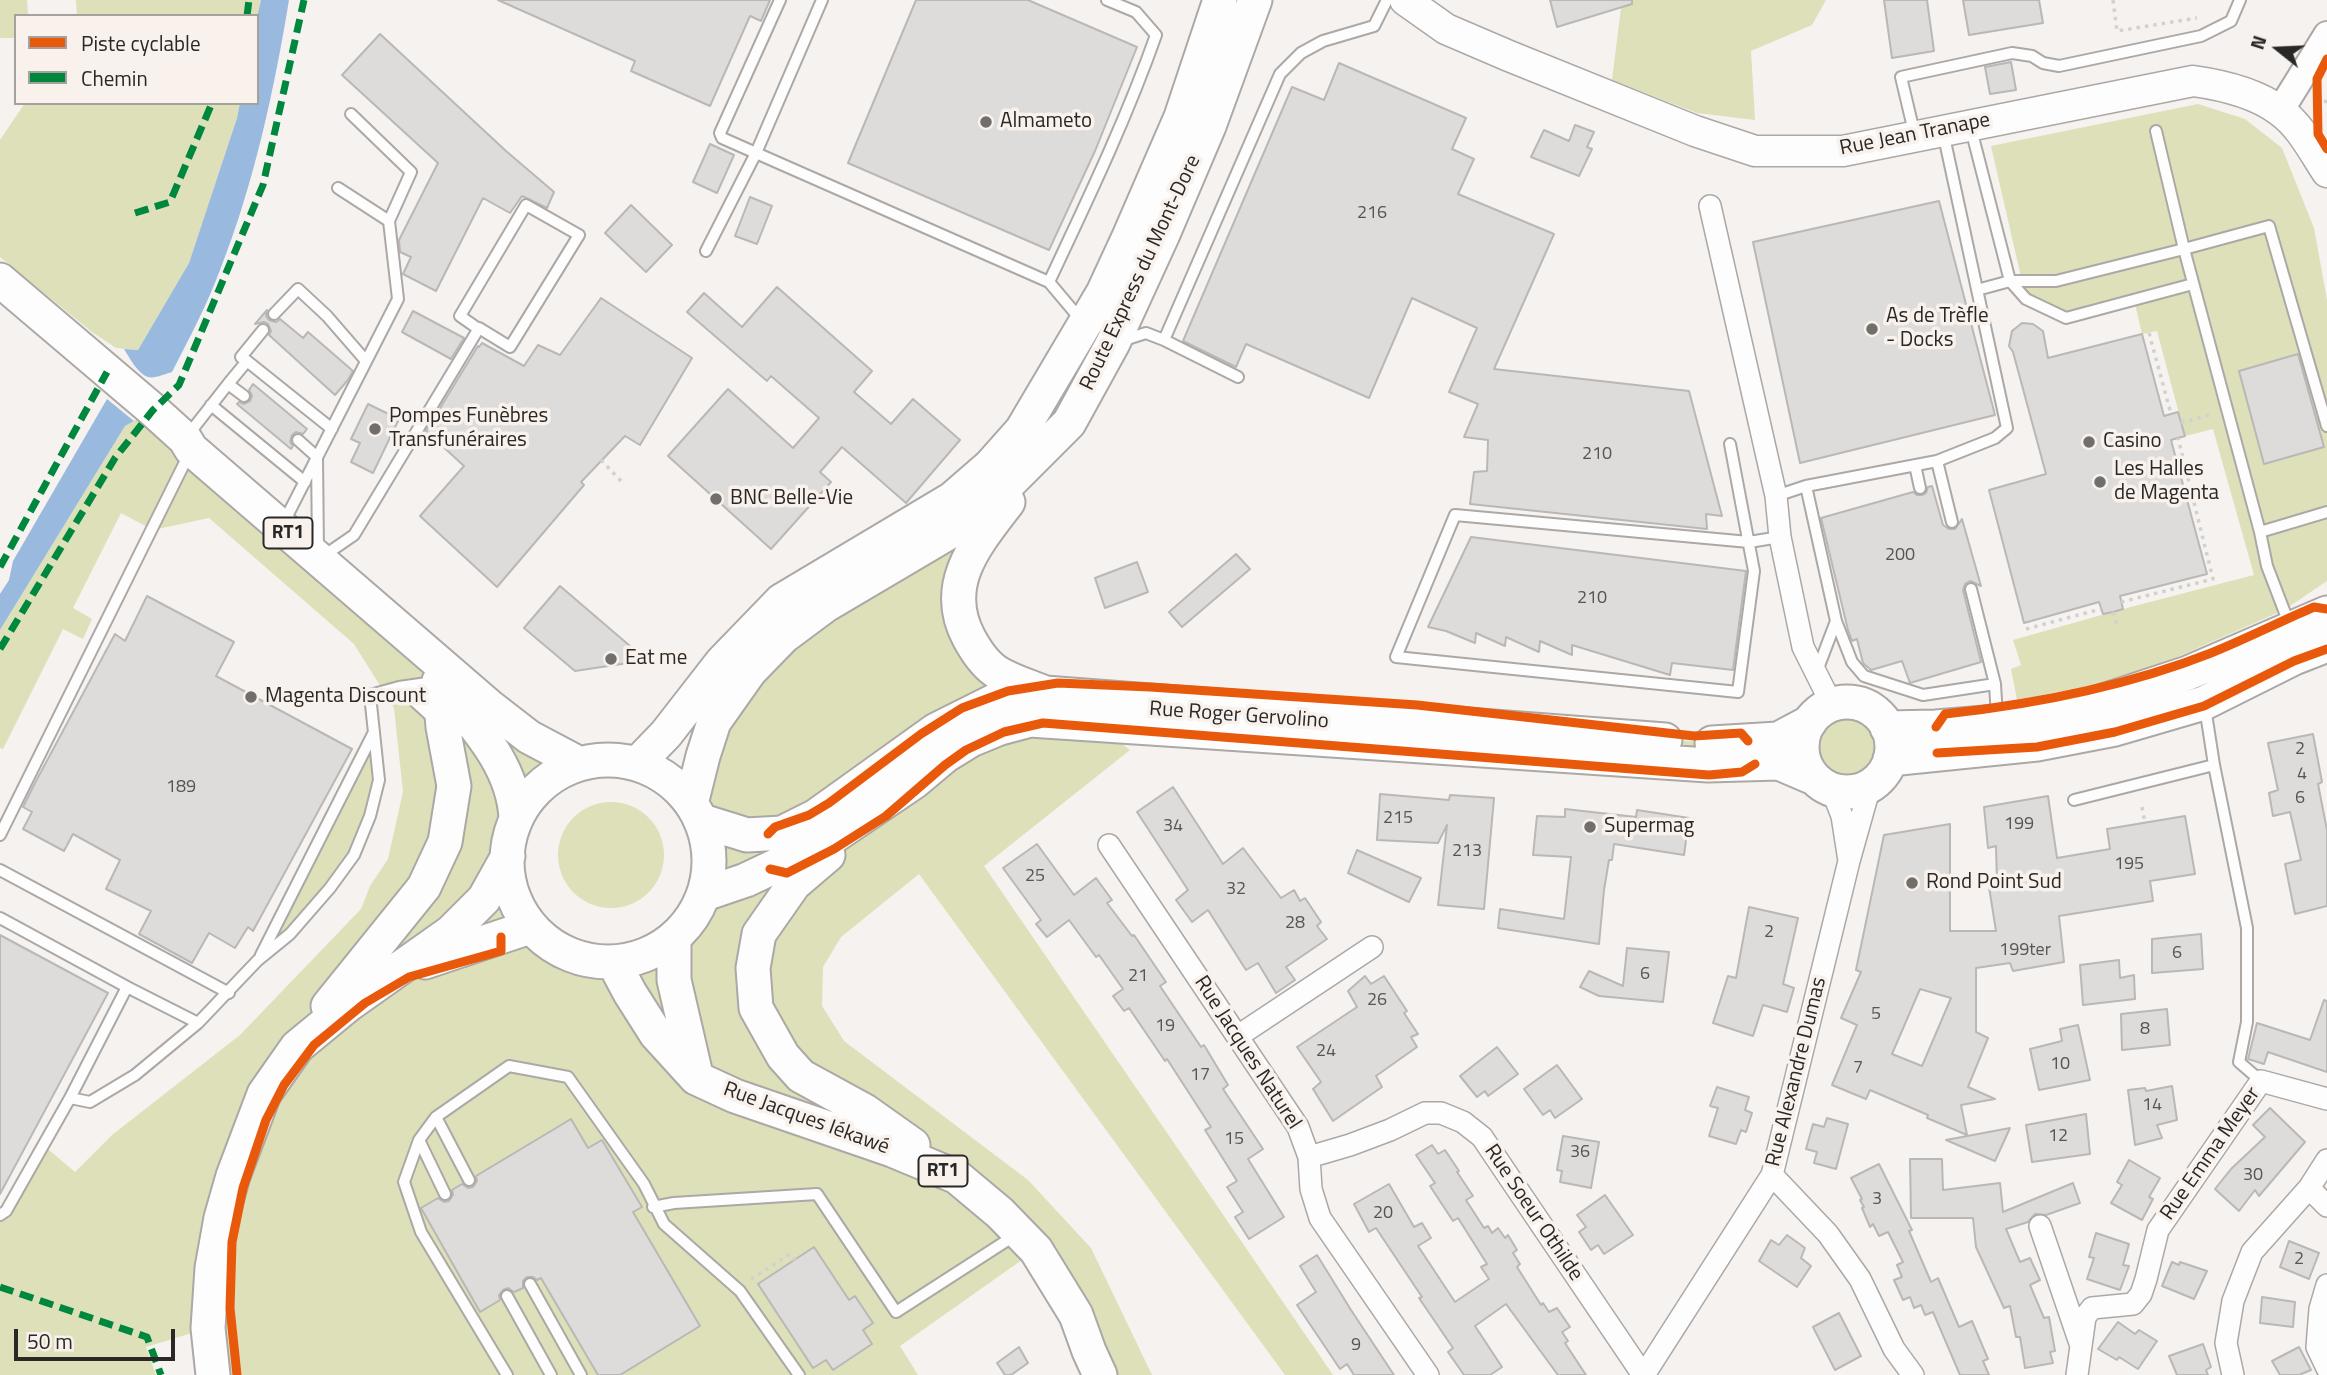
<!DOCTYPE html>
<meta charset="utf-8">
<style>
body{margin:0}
#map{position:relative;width:2327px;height:1375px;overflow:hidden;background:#f5f2ef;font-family:"Titillium Web",sans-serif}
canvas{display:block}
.legend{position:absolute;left:14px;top:14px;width:245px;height:91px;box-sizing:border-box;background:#f8f1ec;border:2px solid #a6a19d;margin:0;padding:9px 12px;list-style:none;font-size:21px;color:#2a2826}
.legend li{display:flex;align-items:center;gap:14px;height:35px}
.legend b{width:35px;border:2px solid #a6a19d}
.north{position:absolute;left:2243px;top:14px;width:70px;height:70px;-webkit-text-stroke:5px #f8f1ec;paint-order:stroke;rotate:288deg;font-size:19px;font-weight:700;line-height:28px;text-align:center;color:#2a2826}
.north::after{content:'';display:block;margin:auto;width:24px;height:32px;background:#2a2826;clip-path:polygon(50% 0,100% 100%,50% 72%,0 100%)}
.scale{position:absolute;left:14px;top:1329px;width:161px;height:32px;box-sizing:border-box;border:4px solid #2a2826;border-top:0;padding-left:9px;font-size:21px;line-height:24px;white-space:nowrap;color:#2a2826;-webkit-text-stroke:5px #f8f1ec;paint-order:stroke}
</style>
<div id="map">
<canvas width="2327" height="1375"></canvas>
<ul class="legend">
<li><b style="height:9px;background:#e8590c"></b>Piste cyclable</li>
<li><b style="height:9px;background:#00873e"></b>Chemin</li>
</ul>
<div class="north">N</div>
<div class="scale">50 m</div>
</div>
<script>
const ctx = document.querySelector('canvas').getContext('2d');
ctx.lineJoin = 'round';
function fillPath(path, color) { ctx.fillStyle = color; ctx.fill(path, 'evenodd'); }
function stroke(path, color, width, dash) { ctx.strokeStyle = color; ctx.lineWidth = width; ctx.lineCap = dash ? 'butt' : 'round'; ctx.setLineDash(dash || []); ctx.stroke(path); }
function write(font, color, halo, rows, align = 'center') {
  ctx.font = font + ' "Titillium Web",sans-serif'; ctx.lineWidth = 7; ctx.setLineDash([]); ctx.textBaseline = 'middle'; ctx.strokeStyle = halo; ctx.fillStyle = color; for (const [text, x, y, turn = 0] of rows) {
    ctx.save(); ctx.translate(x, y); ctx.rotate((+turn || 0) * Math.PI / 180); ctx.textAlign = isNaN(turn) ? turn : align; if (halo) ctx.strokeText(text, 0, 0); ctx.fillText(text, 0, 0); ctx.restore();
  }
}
fillPath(new Path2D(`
 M0,0H27L28,16H16V38H0Z
 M76,0H261L257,17L77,16Z
 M1622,0H1826L1812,25L1751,51L1755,120L1697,113L1612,80Z
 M25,103H240L237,118L189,263L138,350L116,348L92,332L0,257V140Z
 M2198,104L2245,119L2282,148L2314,228L2327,300V581L2284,610L2177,657L2102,683L2017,700L2011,669L2021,665L2013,640L2123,609L2254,575L2213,429L2185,436L2157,331L2142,334L2134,300L2066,318L2026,299L1991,146Z
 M153,410L570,767C537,784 509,814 508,853C505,966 647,1003 698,907C705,893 711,873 710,856C708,837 700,818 692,800L750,671L958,527L974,547L963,627L1045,693L1714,743L1845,702C1859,704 1868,708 1879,717L1997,722L2327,613L2204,703L1886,770L1870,786L1861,820L1842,816L1814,778L1097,725L1130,750L984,866L1333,1375H1285L919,874L841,937L823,967L822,1006L844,1041L1028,1180L1091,1248L1152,1375H1100L1036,1250L900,1346L918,1375H213L208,1328L146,1347L156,1375H0V1215L43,1145L75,1172L112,1135L240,1035L361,909L370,886L388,859L403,792L394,708L354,644L209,518L153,530L121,513L73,608L92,619L83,639L63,629L3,749L0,748V630L125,426Z
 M375,731L379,780L370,816L330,888L258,960Z
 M558 855a53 53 0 1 1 106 0a53 53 0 1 1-106 0Z`), '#dde0b8');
fillPath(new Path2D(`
 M261,0H289C274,91 254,184 220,270C207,305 189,339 172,372C165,374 154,379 148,377C138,374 129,357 124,349L138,350L189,263L237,118L240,103H257V17Z
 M107,399L134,421L125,426L0,630V594L9,580L13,561Z`), '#9ab9de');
const building = new Path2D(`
 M498,0H770L761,21L750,16L710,106L631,71L635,61Z
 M916,0H1028L1137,47L1095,151L1049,250L848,163Z
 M1550,0H1632V4L1557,27Z
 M1884,0H1927L1934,51L1892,58Z
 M1963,0H2039L2043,23L1969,35Z
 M380,34L506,151L554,192L547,208L522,196L510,213L483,198L436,291L403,274L411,257L400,252L399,240L438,163L342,75Z
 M2011,62L2016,90L1990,94L1985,67Z
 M1339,63L1466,118L1452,149L1474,159L1458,194L1554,234L1494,369L1689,391L1722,516L1706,514L1707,529L1470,504L1474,472L1487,471L1488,440L1464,437L1478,404L1449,392L1477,328L1412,298L1369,398L1246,344L1236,367L1183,341L1292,87L1324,100Z
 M1575,125L1594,132L1587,147L1592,149L1579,176L1531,157L1544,130L1569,141Z
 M710,144L734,155L717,193L693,182Z
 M750,197L772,206L757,244L735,236Z
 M1939,201L1995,415L1800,463L1753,242Z
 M631,205L672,245L646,272L605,233Z
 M777,287L872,371L854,392L891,424L913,399L960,440L906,503L842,447L820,472L831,482L771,549L668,456L728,389L793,448L819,418L771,376L767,381L687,312L704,293L742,327Z
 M601,298L692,358L640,445L625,436L581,482L584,485L497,587L420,516L464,466L426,431L478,346L479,347L482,343L524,366L538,345L560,355Z
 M267,310L266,316L269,320L276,322L280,319L303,338L308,332L353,371L348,380L335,395L269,335L271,331L268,324L264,322L255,324Z
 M413,311L464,338L451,359L402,332Z
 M2022,323L2033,324L2043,331L2048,358L2142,334L2164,416L2178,412L2185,436L2171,440L2207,574L2120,596L2123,609L2113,612L2103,614L2099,602L2024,623L1989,490L2046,474L2013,352L2009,346L2012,331Z
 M2298,354L2324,447L2264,464L2239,371Z
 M253,384L307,429L303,434L296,432L292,435L290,442L293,446L291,449L237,404L239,402L244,404L250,401L252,396L249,390Z
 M368,404L399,419L373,473L351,462L360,443L351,439Z
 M1932,486L1943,525L1949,529H1955L1962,519L1981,586L1970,581L1965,584L1963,590L1981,662L1910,683L1902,661L1871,670L1863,663L1857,639L1852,641L1848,630L1821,518L1913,492L1917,495H1922L1926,493L1928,487Z
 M1471,537L1746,571L1733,670L1672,663L1670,675L1572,645V655L1540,641L1539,652L1506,637L1505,646L1476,633L1475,643L1446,631L1428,627Z
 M1236,554L1250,569L1182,627L1169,612Z
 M1137,562L1148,592L1105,608L1095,578Z
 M560,586L637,652L628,663L575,671L524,628Z
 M147,596L234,642L216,676L352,749L253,931L248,927L235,948L209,933L192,963L139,934L151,911L106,889L120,860L73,834L64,851L23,829L32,812L23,807L35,783L115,634L125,641Z
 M2313,734L2322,782L2318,784L2327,830V906L2295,914L2285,864L2301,860L2290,812L2273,816L2269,793L2278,790L2268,743Z
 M1173,787L1223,864L1243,848L1281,898L1294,890L1300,901L1305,898L1321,922L1317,926L1327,939L1286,967L1295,980L1276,993L1258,963L1246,970L1208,910L1192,922L1176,900L1188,890L1137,812Z
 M1380,794L1449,800L1450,795L1494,798L1484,909L1438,905L1447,825L1438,843L1377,840Z
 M2048,796L2057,858L2110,849L2107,829L2185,816L2195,874L2150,881L2153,901L2059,916L2064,962L2013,971L2010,963L1976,968V1032L1988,1038L1968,1087L1995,1099L1961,1105L1967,1135L1927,1118L1928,1115L1870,1090L1866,1099L1832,1085L1857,1025L1841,1018L1861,972L1856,970L1884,835L1950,824V931H1996L1989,887L1997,884L1996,846L1988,848L1984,807ZM1920,989L1951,998L1922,1066L1892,1054Z
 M1565,809L1636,817L1637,810L1689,818L1684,855L1614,844L1612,860H1609L1604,890L1599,944L1498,928L1500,909L1564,919L1571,857L1533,855L1537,816L1565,817Z
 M1037,844L1074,895L1096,878L1112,900L1107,903L1132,936L1134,935L1166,982L1160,986L1201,1047L1204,1045L1228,1085L1223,1089L1263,1149L1248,1159L1284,1217L1249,1239L1235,1217L1243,1212L1227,1187L1237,1181L1205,1130L1211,1127L1167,1059L1165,1061L1129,1008L1124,1011L1113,996L1123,989L1099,955L1096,957L1069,920L1047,937L1036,924L1041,920L1003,868Z
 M1357,850L1421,878L1409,902L1348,873Z
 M1749,907L1798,918L1783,984L1794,988L1787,1012L1763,1005L1753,1036L1713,1023L1728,976L1736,978Z
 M2201,934L2203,969L2152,973V939Z
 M0,935L108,993L0,1194Z
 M1627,948L1669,952L1663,1002L1599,996L1580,987L1589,971L1623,986Z
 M2119,960L2120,978L2134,975L2135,999L2083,1005L2080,965Z
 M1365,976L1371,984L1384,976L1407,1011L1404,1013L1418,1034L1411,1037L1417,1047L1376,1076L1382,1087L1333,1121L1313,1089L1321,1082L1297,1047L1357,1007L1348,991Z
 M2324,1000L2327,1001V1072L2268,1052L2264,1064L2248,1059L2257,1023L2310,1040Z
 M2167,1009L2170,1045L2122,1050L2121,1014Z
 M2078,1025L2090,1080L2039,1090L2030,1049L2062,1041L2060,1029Z
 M1497,1047L1518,1074L1488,1096L1485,1091L1477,1097L1460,1076Z
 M1557,1065L1582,1099L1555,1118L1550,1110L1543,1115L1524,1089Z
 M2172,1086L2177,1120L2157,1125L2162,1138L2135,1145L2128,1090L2145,1088L2146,1091Z
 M1717,1087L1749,1097L1745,1110L1752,1113L1746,1132L1741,1130L1736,1144L1709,1136L1718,1108L1710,1106Z
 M2270,1108L2305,1142L2259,1196L2255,1190L2239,1211L2215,1189L2231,1169L2265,1137L2253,1125Z
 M2086,1114L2090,1154L2032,1162L2026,1125Z
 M1827,1118L1848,1124L1836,1169L1814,1163L1817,1152L1806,1149L1813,1124L1824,1127Z
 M571,1119L588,1148L602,1140L642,1207L633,1212L700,1326L620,1375H598L541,1278L537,1280L533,1277H527L523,1281V1288L514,1292L508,1288L503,1290L499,1295L500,1300L480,1312L421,1208L438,1198L444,1202L449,1201L453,1195L452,1190L462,1184L468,1188L473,1187L477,1181L476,1176Z
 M2010,1128L1995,1161L1946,1140Z
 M1563,1136L1599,1142L1591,1188L1560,1182L1562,1171L1557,1170Z
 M1432,1145L1438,1154L1445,1150L1459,1171L1457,1172L1473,1196L1466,1200L1484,1228L1488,1226L1492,1233L1498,1228L1505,1238L1508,1235L1517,1250L1513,1253L1520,1264L1517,1267L1541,1305L1543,1303L1549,1312L1557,1308L1570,1327L1562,1332L1568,1341L1565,1343L1586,1375H1558L1506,1304L1475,1326L1502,1367L1490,1375H1464L1448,1352L1453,1348L1419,1298L1422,1297L1376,1228L1369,1232L1354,1204L1389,1184L1414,1227L1422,1223L1431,1238L1418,1246L1455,1302L1489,1279L1481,1267L1487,1264L1458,1218L1453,1221L1430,1186L1435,1183L1416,1155Z
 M1910,1159H1942L1943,1190L2000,1183L2003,1212L2073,1183L2080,1203L2046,1215L2035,1214L2028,1222L2006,1229L2020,1262L2030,1258L2040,1280L2030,1285L2044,1318L2049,1317L2055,1351L2050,1352L2053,1363L2025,1368L2020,1337H2016L2010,1306L2004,1308L1976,1247L1973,1218H1911Z
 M2129,1160L2160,1178L2149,1197L2153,1199L2142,1220L2111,1203L2122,1185L2117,1182Z
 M1879,1164L1912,1230L1909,1231L1931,1282L1938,1278L1959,1327L1972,1321L1988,1359L1983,1361L1989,1375H1960L1933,1312L1925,1315L1921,1305L1914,1308L1910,1297L1903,1300L1894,1280L1902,1277L1897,1265L1903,1262L1888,1232L1879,1236L1873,1224L1870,1227L1862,1208L1864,1207L1860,1200L1862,1199L1851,1178Z
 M1605,1195L1633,1235L1604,1254L1598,1245L1591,1250L1579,1232L1586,1227L1577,1215Z
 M2096,1233L2129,1244L2123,1265L2129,1266L2120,1290L2087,1279L2094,1258L2089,1257Z
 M1787,1235L1805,1248L1801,1258L1811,1266L1797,1287L1759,1261L1771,1240L1779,1245Z
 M2289,1241L2319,1253L2309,1279L2280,1267Z
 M814,1247L849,1300L855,1296L873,1323L863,1330L872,1344L833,1370L826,1360L813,1368L758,1284Z
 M1317,1255L1351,1310L1394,1375H1354L1347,1364L1340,1369L1297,1305L1316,1292L1300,1266Z
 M2172,1262L2179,1265L2180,1262L2207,1271L2194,1299L2162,1286Z
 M2262,1297L2295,1302L2293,1327L2260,1323Z
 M1839,1313L1861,1356L1835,1370L1813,1327Z
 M2118,1322L2135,1334L2139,1330L2157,1341L2138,1369L2119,1357L2117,1360L2098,1349Z
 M2203,1344L2211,1367L2206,1370L2208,1375H2177L2169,1356Z
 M1019,1347L1028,1363L1011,1375H1005L997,1363Z
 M2299,1347L2311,1370L2299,1375H2280L2272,1361Z`);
fillPath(building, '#dedbdb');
stroke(building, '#bab7b7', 2);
const service = new Path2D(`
 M822,0L756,153L1049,282L1081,320
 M2156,131L2184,249L2269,226L2327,426
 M1972,133L2010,281H2056L2184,249L2260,532
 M1915,136L1901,77L2012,53L2032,56L2043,63L2059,66L2201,36L2231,21L2240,0
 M338,188L389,221
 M706,251L756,153L722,138L720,133L780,0
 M1049,282C1087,201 1126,120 1156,35L1136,12L1107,0
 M1977,290L2010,281L2026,299L2066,318L2193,284
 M274,314L298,289L327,316L366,361
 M1164,340L1238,377
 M1121,341L1146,333L1164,340L1280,74L1301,53L1323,41L1374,26L1387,0
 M247,361L241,357L263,330
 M228,384L247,361L332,429
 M211,405L305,482
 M188,435L228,384L244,396
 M298,440L317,457L318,551
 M1730,444L1754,571L1738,692L1396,657L1455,515L1749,542L1780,537
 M1937,461L1952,522
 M1915,465L1920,488
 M1806,486L1836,621L1852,662L1864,676L1923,695L1995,684
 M1776,496L1806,486L1937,461L1995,438L2007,428L1943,132
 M284,522L398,299L389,221L411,172L351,114
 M322,557L354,535L479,328L510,347L579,235L526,205L460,316L480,330
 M1971,589L1995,684L1997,717
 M2290,626L2267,566L2260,532L2327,512
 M1817,671L1836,621
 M399,687L434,682
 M2205,707L2214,765L2247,928V1022L2239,1062L2261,1081
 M2074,800L2214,765
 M0,835L190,452
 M0,870L229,993
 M0,918L127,987L70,1098L6,1211L0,1215
 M261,955L374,732
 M127,987L198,1023
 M70,1098L90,1102L135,1075L198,1023L258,960L290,934L330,888L354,855L370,816L379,780L370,695L399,687L434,719
 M436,1117L469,1180
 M419,1140L445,1194
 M653,1207L674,1203L817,1194L896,1312L1017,1234
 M530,1284L581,1375
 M507,1296L551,1375
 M507,1375L421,1232L404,1182L419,1140L436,1117L509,1066L568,1077L644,1184L664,1224L740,1291L799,1375`);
const minor = new Path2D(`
 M1710,206L1776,496L1780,537L1803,647L1832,705
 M1832,790L1842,816L1849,861L1870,786
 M1109,845L1298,1127L1309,1157L1311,1189L1320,1218L1428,1375
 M1238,1036L1372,947
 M1309,1157L1350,1145L1390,1130L1425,1113H1441L1463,1122L1482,1137L1643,1375
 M1772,1175L1828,1234L1860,1279L1894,1349L1913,1375
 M2309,1188L2327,1206
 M2040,1226L2080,1343
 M2327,1285L2320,1309L2317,1347L2327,1368
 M1644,1375L1772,1175L1849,861
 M2077,1375L2085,1317L2092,1308L2133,1304L2141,1294L2146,1279L2158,1230L2261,1081L2327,1099
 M2233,1375L2226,1343L2233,1301L2252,1252L2309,1188L2327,1160`);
const tertiary = new Path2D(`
 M2280,111L2327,35`);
const secondary = new Path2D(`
 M1405,0L1446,29L1509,56L1695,131L1755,151H1843L2193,81C2222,85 2256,93 2280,111C2301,126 2313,151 2327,172`);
const primary = new Path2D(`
 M0,280L153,410L185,439L191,449L489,706L529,737L580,764
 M1008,502C977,543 940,584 969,638C976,651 987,667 1000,674C1014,682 1031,687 1045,693
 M441,684C473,724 514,765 516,819
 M1802 747a45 45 0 1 1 90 0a45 45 0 1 1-90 0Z
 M1887,728L1936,727L1997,722L2082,708L2188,673L2327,613
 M1712,743L1778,739L1810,722
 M1890,759L2037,744L2115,729L2204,703L2294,658L2327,645
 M507 861a101 101 0 1 1 202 0a101 101 0 1 1-202 0Z
 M638,763L666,734L722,662L781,601L952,499L990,466L1022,430L1103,293L1128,239L1181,117L1220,0
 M692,800L703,756L714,722L750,671L783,637L826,605L958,527L1006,486L1069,423L1113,343L1163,234L1209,126L1255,0
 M702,821L747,835L782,833L816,816L936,730L994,701L1045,693L1665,740
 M828,855L794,884L759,934L753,968L756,1008L783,1056L801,1076L865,1111L913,1145
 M705,894L746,880L824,843L914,782L945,756L971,740L1000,728L1030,720L1708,765L1779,763L1814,778
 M674,938V980L696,1075
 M425,962L530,927
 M614,963L630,993L656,1034L696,1078L735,1096L892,1150L957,1177L1000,1213L1036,1250L1076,1315L1089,1351L1100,1375
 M328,1006L424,887L445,842L454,786L443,727L439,681
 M213,1375L208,1328L212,1268L221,1218L233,1176L264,1094L297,1047L348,1005L451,932L484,899L508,856`);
stroke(service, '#aba8a6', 14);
stroke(minor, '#aba8a6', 24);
stroke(tertiary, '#aba8a6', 30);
stroke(secondary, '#aba8a6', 33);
stroke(primary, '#aba8a6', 37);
stroke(new Path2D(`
 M2113,0L2117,31L2197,18
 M2316,98L2327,102
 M2149,333L2171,414
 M2181,423L2213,414
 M601,460L621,481
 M2121,602L2213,579L2178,438
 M2113,612L2117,625
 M2026,629L2101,609
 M2142,807L2145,823
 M751,1279L790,1254L795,1260`), '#d3d1cf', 3.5, [3.5, 5]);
stroke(service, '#fefdfd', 10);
stroke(minor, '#fefdfd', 21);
stroke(tertiary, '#fefdfd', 26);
stroke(secondary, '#fefdfd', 30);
stroke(primary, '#fefdfd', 33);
stroke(new Path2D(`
 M247,16L249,0
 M135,213L170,202L212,103
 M0,567L107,372
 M0,649L115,458L153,410L179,385L263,185L304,0
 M0,1287L147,1337L161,1375`), '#00873e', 7, [14, 7]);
stroke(new Path2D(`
 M2327,59L2317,79L2318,134L2327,149
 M1936,727L1945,714C2036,704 2125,687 2211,653C2246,639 2279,622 2314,607L2327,609
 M1937,753L2037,747L2115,732L2204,706L2294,661L2327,649
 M768,834L775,827L809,815L829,803L921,734L962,708L1008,691L1058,683L1150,687L1417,705L1694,736L1741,733L1748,741
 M770,869L787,873L834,849L886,816L945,765L966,750L1004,732L1043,723L1709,775L1742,772L1755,764
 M237,1375L230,1308L232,1242L243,1188L266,1120L284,1085L314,1045L365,1003L409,977L501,951V937`), '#e8590c', 9);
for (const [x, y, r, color] of [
 [986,122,7,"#716f6c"],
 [1872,329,7,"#716f6c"],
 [375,429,7,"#716f6c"],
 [2089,442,7,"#716f6c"],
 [2100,482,7,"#716f6c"],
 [716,499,7,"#716f6c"],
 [611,659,7,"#716f6c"],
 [251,697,7,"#716f6c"],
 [1590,827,7,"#716f6c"],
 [1912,883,7,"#716f6c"]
]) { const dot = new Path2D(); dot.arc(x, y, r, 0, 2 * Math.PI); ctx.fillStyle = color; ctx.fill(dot); stroke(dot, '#f8f1ec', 2.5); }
write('18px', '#575553', null, [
 ["216",1372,214],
 ["210",1597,455],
 ["200",1900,556],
 ["210",1592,599],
 ["2",2300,750],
 ["4",2302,775],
 ["189",181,788],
 ["6",2300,799],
 ["215",1398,819],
 ["199",2019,825],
 ["34",1173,827],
 ["213",1467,852],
 ["195",2129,865],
 ["25",1035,877],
 ["32",1236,890],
 ["28",1295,924],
 ["2",1769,933],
 ["199ter",2025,951],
 ["6",2177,954],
 ["6",1645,975],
 ["21",1138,977],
 ["26",1377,1001],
 ["5",1876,1015],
 ["19",1165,1027],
 ["8",2145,1030],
 ["24",1326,1052],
 ["10",2060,1065],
 ["7",1858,1069],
 ["17",1200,1076],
 ["14",2152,1106],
 ["12",2058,1137],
 ["15",1234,1140],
 ["36",1580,1153],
 ["30",2253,1176],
 ["3",1877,1200],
 ["20",1383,1214],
 ["2",2299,1260],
 ["9",1356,1346]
]);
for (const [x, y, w] of [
 [288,533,49],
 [943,1171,49]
]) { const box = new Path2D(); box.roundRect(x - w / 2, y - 15.5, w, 31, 5); ctx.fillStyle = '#f8f1ec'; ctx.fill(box); stroke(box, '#2a2826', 2); }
write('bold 19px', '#2a2826', null, [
 ["RT1",288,533],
 ["RT1",943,1171]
]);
write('21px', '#2a2826', '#f8f1ec', [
 ["Almameto",1000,122],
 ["As de Trèfle",1886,317],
 ["- Docks",1886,341],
 ["Pompes Funèbres",389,417],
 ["Transfunéraires",389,441],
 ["Casino",2103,442],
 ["Les Halles",2114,470],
 ["de Magenta",2114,494],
 ["BNC Belle-Vie",730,499],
 ["Eat me",625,659],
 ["Magenta Discount",265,697],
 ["Supermag",1604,827],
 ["Rond Point Sud",1926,883]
], 'left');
write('21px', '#2a2826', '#f8f1ec', [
 ["Rue Jean Tranape",1915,135,-11],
 ["Route Express du Mont-Dore",1141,273,-65],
 ["Rue Roger Gervolino",1239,716,4],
 ["Rue Jacques Naturel",1247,1053,57],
 ["Rue Alexandre Dumas",1797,1072,-76],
 ["Rue Jacques Iékawé",806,1119,20],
 ["Rue Emma Meyer",2211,1154,-55],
 ["Rue Soeur Othilde",1533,1213,56]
]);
</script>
